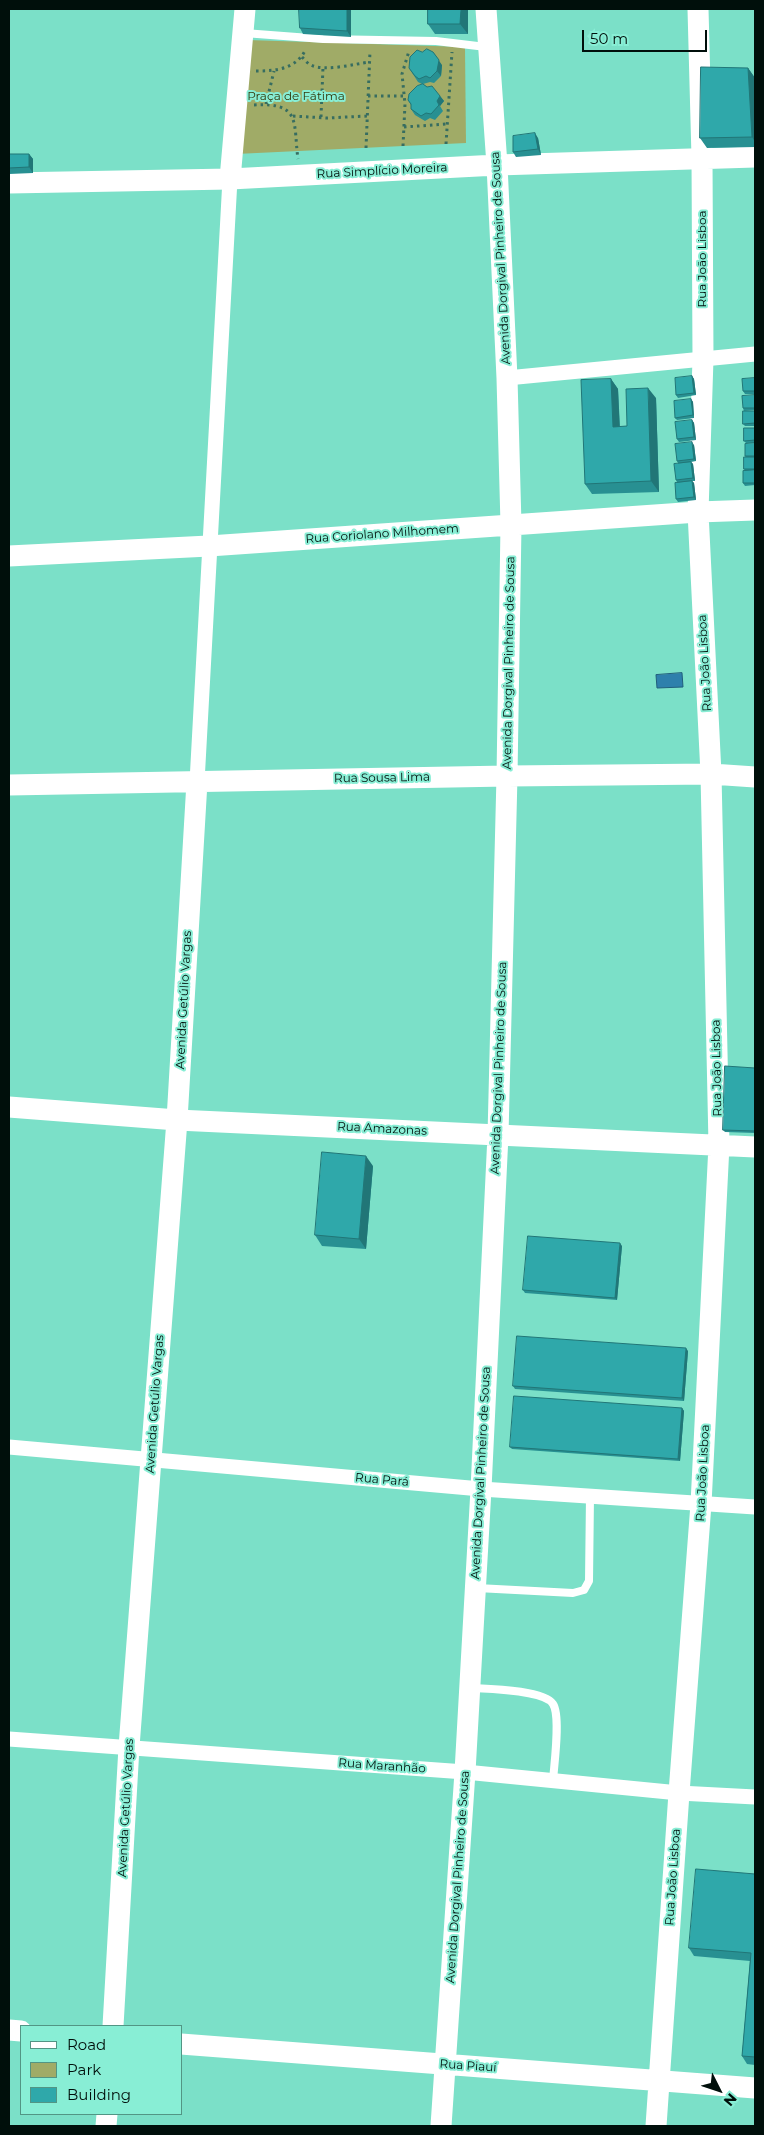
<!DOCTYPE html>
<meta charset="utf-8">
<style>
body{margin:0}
#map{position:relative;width:764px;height:2135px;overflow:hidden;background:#7be0c8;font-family:Montserrat,sans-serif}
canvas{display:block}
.frame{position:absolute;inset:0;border:10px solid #000f0b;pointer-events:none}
.legend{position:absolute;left:20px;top:2025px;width:162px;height:90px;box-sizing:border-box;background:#88eed5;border:1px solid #529584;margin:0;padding:6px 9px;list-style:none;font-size:15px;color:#000f0b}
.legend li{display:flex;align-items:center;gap:10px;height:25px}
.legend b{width:25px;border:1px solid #529584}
.north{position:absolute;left:694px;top:2065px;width:50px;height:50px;-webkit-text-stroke:4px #88eed5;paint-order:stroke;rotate:131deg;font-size:14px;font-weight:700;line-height:20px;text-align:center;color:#000f0b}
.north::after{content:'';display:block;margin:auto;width:18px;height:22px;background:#000f0b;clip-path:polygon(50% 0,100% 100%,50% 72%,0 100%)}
.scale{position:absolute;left:582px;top:30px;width:125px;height:22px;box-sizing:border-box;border:2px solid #000f0b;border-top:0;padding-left:6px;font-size:15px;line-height:18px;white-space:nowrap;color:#000f0b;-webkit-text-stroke:4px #88eed5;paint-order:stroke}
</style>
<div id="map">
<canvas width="764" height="2135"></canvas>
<div class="frame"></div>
<ul class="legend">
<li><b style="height:6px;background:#fff"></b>Road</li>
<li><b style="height:14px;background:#a0ab67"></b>Park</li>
<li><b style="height:14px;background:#2fa8aa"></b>Building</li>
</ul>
<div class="north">N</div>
<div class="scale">50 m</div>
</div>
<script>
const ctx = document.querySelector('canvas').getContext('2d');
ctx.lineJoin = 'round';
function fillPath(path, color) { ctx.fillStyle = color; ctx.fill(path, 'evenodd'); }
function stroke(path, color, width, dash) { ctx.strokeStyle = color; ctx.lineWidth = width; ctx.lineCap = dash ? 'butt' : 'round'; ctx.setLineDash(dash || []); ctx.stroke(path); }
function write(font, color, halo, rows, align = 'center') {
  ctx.font = font + ' Montserrat,sans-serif'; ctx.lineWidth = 4; ctx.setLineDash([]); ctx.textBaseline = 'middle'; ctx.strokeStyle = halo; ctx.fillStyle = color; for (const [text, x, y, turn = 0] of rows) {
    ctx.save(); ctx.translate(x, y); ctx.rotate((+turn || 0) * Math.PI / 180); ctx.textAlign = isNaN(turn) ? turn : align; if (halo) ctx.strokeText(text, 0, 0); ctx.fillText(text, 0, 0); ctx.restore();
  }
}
fillPath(new Path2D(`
 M247,40L465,47L466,143L236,154Z`), '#a0ab67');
const water = new Path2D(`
 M682,673L683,687L657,688L656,675Z`);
fillPath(water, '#2e80ac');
stroke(water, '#205e7c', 1);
stroke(new Path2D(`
 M302,57C305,60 308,64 311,65C324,72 355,64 369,62
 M256,71C277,71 296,69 306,49
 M368,96H404
 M266,104L274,71
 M254,105C302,102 293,123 298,159
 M293,116L327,118L367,116
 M321,117L323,67
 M404,127L447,124
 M446,144L452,52
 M403,146L405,104L402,74L409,51
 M366,148L370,51`), '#376d60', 3, [2.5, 4]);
stroke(new Path2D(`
 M244,33L323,39L436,41L486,47
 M477,1588L573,1593L584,1590L589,1581L590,1496
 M471,1688C489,1689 544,1690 553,1704C561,1716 554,1765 553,1781`), '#fff', 8);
stroke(new Path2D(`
 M507,378L755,354
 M197,782L230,179
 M9,1447L481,1489L755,1507
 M9,1739L465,1772L679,1793L755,1797`), '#fff', 15);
stroke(new Path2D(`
 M230,179L245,9
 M9,183L230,179L497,165L755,157
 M9,556L209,546L698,512L755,510
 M9,785L507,776L711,774L755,777
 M9,1107L177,1120L755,1147
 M113,2026L129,1747L177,1120L197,782
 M9,2030L21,2031
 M181,2044L755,2088
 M106,2126L107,2114
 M441,2126L465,1772L481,1489L498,1135L507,776L511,525L507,378L497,165L486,9
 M656,2126L679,1793L701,1504L719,1145L711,774L698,512L703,359L702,158L698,9`), '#fff', 21);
fillPath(new Path2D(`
 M351,9V37L303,34L300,28Z
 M468,9V34H435L428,24Z
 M442,65L441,76L434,83L430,82L423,84L440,96L444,101L440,106L443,111L435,120L430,118L425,121L415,115L411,109V105L408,100L422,84L418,82L409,68Z
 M748,68L755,78V147L707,148L700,138Z
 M538,138L541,155L516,157L513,152Z
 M9,154H29L33,159V173L9,174Z
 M692,376L694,379L696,395L678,398L676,395Z
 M755,378V394H745L743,391Z
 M611,379L618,389L620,427L627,426L656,398L659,492L592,494L585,484Z
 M755,395V410L744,411L743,408Z
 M691,399L693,402L694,418L677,420L675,418Z
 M755,411V426H745L743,424Z
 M692,420L694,423L696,440L679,442L677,439Z
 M755,428V443H746L744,441Z
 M755,443V485L745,486L743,483L745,471L744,469L746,457L745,456Z
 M694,445L696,461L691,462L693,464L695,481H692L694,483L696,500L678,502L676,499L677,482L676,480L678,463L677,461Z
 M755,1068V1133L725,1132L723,1130Z
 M373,1166L366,1249L322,1246L315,1235Z
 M622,1246L617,1300L525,1293L523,1290Z
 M688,1351L684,1401L515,1389L513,1386Z
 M682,1408L684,1411L680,1461L512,1449L510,1447Z
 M755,1874V2065L747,2064L742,2056L750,1961L694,1956L689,1948Z`), '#289092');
fillPath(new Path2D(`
 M347,9H351V37L347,31Z
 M461,9H468V34L460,24Z
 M433,52L442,65L441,76L437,71Z
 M748,68L755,78V142L752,137Z
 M440,96L444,101L440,106L443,111L437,101Z
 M535,133L538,138L541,155L538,149Z
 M29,154L33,159V173L29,167Z
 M692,376L694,379L696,395L694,393Z
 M611,379L618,389L620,437L613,427Z
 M648,388L656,398L659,492L651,481Z
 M691,399L693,402L694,418L693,415Z
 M692,420L694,423L696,440L694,437Z
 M692,442L694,445L696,461L694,459Z
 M691,462L693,464L695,481L693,478Z
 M692,481L694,483L696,500L694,497Z
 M366,1156L373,1166L366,1249L359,1239Z
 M620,1243L622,1246L617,1300L615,1298Z
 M686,1348L688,1351L684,1401L682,1398Z
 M682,1408L684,1411L680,1461L678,1459Z`), '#217677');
const building = new Path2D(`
 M299,9H347V31L300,28Z
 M428,9H461L460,24H428Z
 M427,49L433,52L439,60L437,71L430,78L426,76L419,79L415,76L409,68L410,57L417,50L422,52Z
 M701,67L748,68L752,137L700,138Z
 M423,84L427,87L432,86L440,96L437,101L439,105L431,114L426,113L421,116L411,109V104L408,100L409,94L417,86Z
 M535,133L538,149L513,152V136Z
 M9,154H29V167L9,168Z
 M692,376L694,393L676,395L675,378Z
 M755,378V391H743L742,379Z
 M611,379L613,427L627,426L626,389L648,388L651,481L585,484L581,380Z
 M755,395V408H743L742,396Z
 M691,399L693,415L675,418L674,401Z
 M743,411H755V423L743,424Z
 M692,420L694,437L677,439L675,422Z
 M744,428H755V440L744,441Z
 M692,442L694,459L677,461L675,444Z
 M755,443V456H745V444Z
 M744,457H755V469H744Z
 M691,462L693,478L676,480L674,464Z
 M755,470V483H743V471Z
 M692,481L694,497L676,499L675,483Z
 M725,1066L755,1068V1131L723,1130Z
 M322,1152L366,1156L359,1239L315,1235Z
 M528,1236L620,1243L615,1298L523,1290Z
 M517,1336L686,1348L682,1398L513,1386Z
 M514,1396L682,1408L678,1459L510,1447Z
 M696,1869L755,1874V2057L742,2056L751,1953L689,1948Z`);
fillPath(building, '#2fa8aa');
stroke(building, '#217677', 1);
write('12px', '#33380d', '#88eed5', [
 ["Praça de Fátima",296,96]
]);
write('12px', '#000f0b', '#88eed5', [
 ["Rua Simplício Moreira",382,171,-3],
 ["Avenida Dorgival Pinheiro de Sousa",501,258,-93],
 ["Rua João Lisboa",702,259,-90],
 ["Rua Coriolano Milhomem",382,534,-4],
 ["Avenida Dorgival Pinheiro de Sousa",509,663,-89],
 ["Rua João Lisboa",705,663,-93],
 ["Rua Sousa Lima",382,778,-1],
 ["Avenida Getúlio Vargas",184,1000,-87],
 ["Avenida Dorgival Pinheiro de Sousa",499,1068,-88],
 ["Rua João Lisboa",717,1068,-91],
 ["Rua Amazonas",382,1129,3],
 ["Avenida Getúlio Vargas",155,1404,-86],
 ["Avenida Dorgival Pinheiro de Sousa",481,1473,-87],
 ["Rua João Lisboa",703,1473,-87],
 ["Rua Pará",382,1480,5],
 ["Rua Maranhão",382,1766,4],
 ["Avenida Getúlio Vargas",126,1808,-87],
 ["Avenida Dorgival Pinheiro de Sousa",458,1877,-86],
 ["Rua João Lisboa",673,1877,-86],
 ["Rua Piauí",468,2066,4]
]);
</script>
